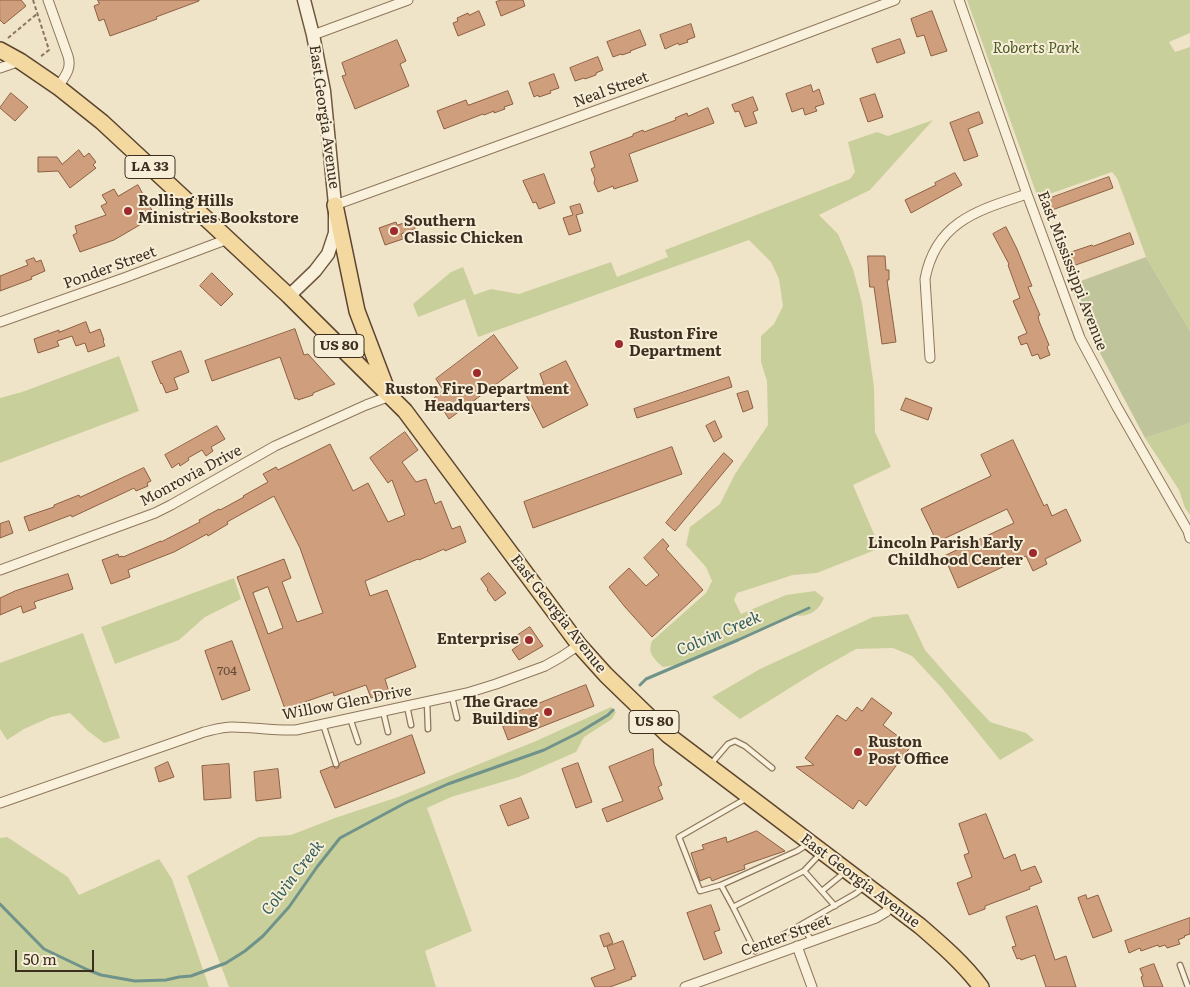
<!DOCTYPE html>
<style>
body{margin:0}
#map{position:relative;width:1190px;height:987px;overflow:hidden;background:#f0e4c8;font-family:Literata,serif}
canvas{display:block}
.scale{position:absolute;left:15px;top:950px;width:79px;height:22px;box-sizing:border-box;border:2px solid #3d2e20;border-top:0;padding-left:6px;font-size:15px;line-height:18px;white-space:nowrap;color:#3d2e20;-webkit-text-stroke:4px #f7eed8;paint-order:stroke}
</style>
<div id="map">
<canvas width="1190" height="987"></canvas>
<div class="scale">50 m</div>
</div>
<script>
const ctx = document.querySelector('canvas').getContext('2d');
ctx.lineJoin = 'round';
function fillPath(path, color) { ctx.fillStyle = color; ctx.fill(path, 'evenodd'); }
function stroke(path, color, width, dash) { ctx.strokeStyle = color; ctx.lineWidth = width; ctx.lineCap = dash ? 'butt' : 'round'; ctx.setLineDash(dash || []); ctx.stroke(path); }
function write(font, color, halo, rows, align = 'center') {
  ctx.font = font + ' Literata,serif'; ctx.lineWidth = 4; ctx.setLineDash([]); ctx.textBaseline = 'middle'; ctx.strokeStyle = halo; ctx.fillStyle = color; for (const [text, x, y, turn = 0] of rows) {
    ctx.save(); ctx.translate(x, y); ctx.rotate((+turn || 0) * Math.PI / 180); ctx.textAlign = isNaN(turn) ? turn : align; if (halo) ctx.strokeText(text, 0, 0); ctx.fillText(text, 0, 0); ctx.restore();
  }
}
fillPath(new Path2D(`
 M967,0H1190V33L1169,42L1175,52L1190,47V331L1146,257L1117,178L1112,172L1038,198Z
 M933,120L870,190L819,215L838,234L853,269L862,303L874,387L875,432L891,467L853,485L877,541L875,550L817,573L793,575L737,593L734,600L741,614L786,595L815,591L824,598C818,612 808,618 792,615L740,640L684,664L663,667C654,659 647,653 652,641L706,593L712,581L706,567L686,545L690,527L720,504L735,474L768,425L767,381L761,362V336L774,324L783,306L779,279L771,262L749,240L478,337L465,299L418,317L413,304L451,272L463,267L474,295L491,289L519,294L611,262L617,277L668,257L665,250L850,179L855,172L848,142L877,132L888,136Z
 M119,356L139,411L0,463V398L22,392Z
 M1190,423V515L1185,508L1179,490L1145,438Z
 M234,578L241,599L205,617L179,640L115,664L101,627Z
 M908,614L925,650L953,682L990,722L1026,733L1034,740L1000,760L941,687L912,656L893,648L856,649L817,671L740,719L712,697L760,669L873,617Z
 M83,633L120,738L104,743L88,731L70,713L51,717L24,729L7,740L0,729V663Z
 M611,707L616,712L612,719L584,737L576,752L519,777L451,797L427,808L472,931L425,951L436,987H229L187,876L259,837L291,835L335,818L398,797L536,741Z
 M7,837L68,877L79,895L159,859L172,879L209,987H0V838Z`), '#c9cf9b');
fillPath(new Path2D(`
 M1146,257L1190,331V423L1145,438L1091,336L1070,285Z`), '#bfc49a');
stroke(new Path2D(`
 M640,685L646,679L738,640L809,608
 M0,904L44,949L88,970L101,975L135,981L166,980L179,977L191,976L226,963L245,951L263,936L289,907L317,867L340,838L407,802L448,784L544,750L578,733L608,715L613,710`), '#6f938a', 3);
const building = new Path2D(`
 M0,0H21L26,6L4,24L0,20Z
 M98,0H199V1L156,17L157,19L110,36L104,19L99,21L94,6L99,4Z
 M502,0H523L525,6L501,16L496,2Z
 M479,11L485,25L458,36L453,23L458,21L457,18L468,13L469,15Z
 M932,11L947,51L931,56L924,35L917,37L911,19Z
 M691,24L695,37L687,40L688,42L679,45L678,43L665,49L660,35Z
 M640,30L646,45L630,51L631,52L622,55L621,54L613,57L607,42Z
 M900,39L905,53L877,63L872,49Z
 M397,40L406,61L400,64L409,86L355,109L342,76L346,75L342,63Z
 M598,57L603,70L596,73V75L585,79L584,78L575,81L570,68Z
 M554,74L559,88L550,91L551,93L539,97L538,95L534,97L529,83Z
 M811,85L813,92L819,89L824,104L815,107L817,111L805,115L803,108L792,112L786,94Z
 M508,91L513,104L504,107L505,109L494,113V111L484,115L483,114L444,129L437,111L466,100L468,105Z
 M11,93L28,107L15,121L0,108Z
 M875,94L883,117L868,122L860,99Z
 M753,97L758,110L753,112L757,123L745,127L739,111L735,112L732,105Z
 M708,108L714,123L629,154L638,181L614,189L613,186L598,192L594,183L595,179L591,169L595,167L590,152L633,136V134L643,130L644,132L676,120L675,118L687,113L688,116Z
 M979,112L983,123L968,129L978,156L964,161L950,123Z
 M79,150L84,157L89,153L96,162L93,165L96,168L70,188L58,171L38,172V157H57L62,164Z
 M955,173L962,185L911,213L905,200L936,185L935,183Z
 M544,174L555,203L539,209L536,202L533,203L523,181Z
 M1109,177L1113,188L1052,210L1048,199Z
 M138,185L155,216L114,240L80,252L73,235L77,233L75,226L106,215L101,206L107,203L102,195L114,189L118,196Z
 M580,204L583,213L576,215L581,231L569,235L563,218L573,215L570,207Z
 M413,220L415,229L401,234L403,239L385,245L379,228L396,222L397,225Z
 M1006,227L1017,249L1032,286L1028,287L1040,315L1038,316L1039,321L1049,345L1047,347L1050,355L1040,359L1038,354L1032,356L1027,343L1021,345L1018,337L1027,333L1013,301L1020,298L1008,265L1009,264L993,234Z
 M1130,233L1134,244L1073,266L1068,253L1092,245L1093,246Z
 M868,256H885L886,270H889V280H887L896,342L882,344L874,287H870Z
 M34,258L36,262L41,260L45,271L31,277L32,279L0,291V276L28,265L26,261Z
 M212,273L233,294L221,306L200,286Z
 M86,322L90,333L100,329L104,340L103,341L105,346L88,352L85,343L76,346L72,336L57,341L59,346L38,353L34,339L59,330V332Z
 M295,329L304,355L308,354L335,384L313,393V395L298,400L297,398L295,399L280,357L212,381L205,361Z
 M494,335L518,368L449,419L442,408L439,410L432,400L443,390L436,379Z
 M181,351L189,372L174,378L178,389L166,393L162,383L161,384L152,362Z
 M566,361L588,405L543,428L525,393L544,384L540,374Z
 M729,377L732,387L637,418L634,409Z
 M748,391L753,408L743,412L737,394Z
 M906,398L932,408L928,420L901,410Z
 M715,421L722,437L714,442L706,426Z
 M217,426L225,439L211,447L213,451L206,456L202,450L188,458L189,460L180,466L179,463L172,468L165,455Z
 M405,432L418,450L402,462L416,482L426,479L435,504L441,501L452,529L460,526L466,542L445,551L444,549L419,560L418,559L365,581L370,596L387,590L416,667L385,679L389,692L371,698L366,685L334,696L333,692L285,709L237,577L284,559L291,578L282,582L297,622L323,613L300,548L274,496L227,522L228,524L208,536L207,534L174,552L128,570L130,577L111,584L102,560L118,554L119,557L122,556L123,557L161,541V542L200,522L199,520L219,509L220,510L244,497L243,496L268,482L263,474L276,467L278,470L330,444L353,491L368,483L388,522L405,515L392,480L388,483L370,458ZM268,587L283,628L268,634L253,593Z
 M1013,440L1044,506L1047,504L1052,516L1066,509L1081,541L1045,559L1047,564L1033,571L1026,556L958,588L944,556L1014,523L1007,509L937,542L921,509L991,476L981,455Z
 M672,447L682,474L533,528L524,502Z
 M724,453L733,461L675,531L666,523Z
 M144,468L151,481L147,483L148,486L136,491L134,488L130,490L72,517L71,515L29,531L24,517L54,507V505L79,495L80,497Z
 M9,521L13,533L0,538V524Z
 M663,539L669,546L666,549L703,590L652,637L625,607L609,587L629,568L646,586L659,575L644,558Z
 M489,573L506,593L495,601L487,590L488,589L481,579Z
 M68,574L73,589L34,602L36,608L23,613L21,606L0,615V598L15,591Z
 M530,627L543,646L519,660L512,650L520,644L515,637Z
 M232,641L250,690L222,700L205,651Z
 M586,685L594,706L508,740L500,719Z
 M872,698L892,713L883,725L911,746L866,806L859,800L853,809L796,767L814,765L805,758L837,715L846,721L857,707L862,711Z
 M412,735L425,773L335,808L320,771L333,766L335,768H338L340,763Z
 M653,749L654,764L662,785L658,787L663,799L607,822L602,809L623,801L609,767Z
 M168,762L174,777L159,782L155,768Z
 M578,763L592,802L576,808L562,769Z
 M229,764L231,798L204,800L202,766Z
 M278,769L281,798L256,801L254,772Z
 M521,798L529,818L508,826L500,806Z
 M986,814L1004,859L1015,854L1021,871L1035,866L1042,882L1029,887L1030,889L985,906V909L969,915L957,883L972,877L964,855L969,853L959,824Z
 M757,831L785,851L744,865L745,869L722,877L712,881L710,877L700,881L691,853L704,849L702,845L726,837L727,842Z
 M1086,895L1087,899L1098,895L1112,931L1093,938L1078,898Z
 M711,905L720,930L714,932L722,953L704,960L687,913Z
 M1037,906L1055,960L1066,956L1076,987H1046L1035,955L1021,960L1020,958L1017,959L1012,947L1016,946L1006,917Z
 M1190,918V934L1184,936L1185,937L1178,940L1180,944L1167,948L1165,945L1159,947L1158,945L1141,951L1140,948L1129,953L1125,941Z
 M609,933L613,943L604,947L600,936Z
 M623,941L636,976L631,977L632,979L610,987H595L591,978L615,969L607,947Z
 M1154,964L1163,987H1144L1141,977L1143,976L1140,969Z`);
fillPath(building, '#cf9f7d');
stroke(building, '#8d5f41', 1);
const lane = new Path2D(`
 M452,697L457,718
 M427,702L428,729
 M407,706L411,725
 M383,711L388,732
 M350,718L358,742
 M323,724L336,764
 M710,765L728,744L735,741L745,746L772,768
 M821,853L804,871L733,907L755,951L855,894L863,888
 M804,871L835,906
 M721,885L700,891L679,837L747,798
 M822,891L844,873
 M733,907L721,885L797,851L808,844
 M801,925L812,941
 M1180,965L1188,987`);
const street = new Path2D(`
 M48,0L68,56C72,69 65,76 58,87
 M959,0L1027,194L1080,338L1117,407L1188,531L1190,538
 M313,35L408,0
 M0,68L20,61
 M335,205L738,59L895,0
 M0,322L124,278L228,239
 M930,358L925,279C936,221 979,210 1027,194
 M0,570L155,513L171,505L275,446L366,405L390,396
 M0,803L204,732C213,730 222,727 232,727C253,727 274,731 296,730L467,693L496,684L545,666L561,657L579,645
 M797,946L812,987
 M685,987L876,918L886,912L892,904`);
const secondary = new Path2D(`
 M289,296L315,271L328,254L335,233V205L324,91L313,35L304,0`);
const primary = new Path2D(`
 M0,50L20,61L58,87L102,122L228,239L289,296L405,411L579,645L606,675L668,735L920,926C942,945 964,964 981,987
 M335,205L357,311L387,390`);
stroke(lane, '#8d765c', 7);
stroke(street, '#8d765c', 11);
stroke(secondary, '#6f573f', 15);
stroke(primary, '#5b4430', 18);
stroke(new Path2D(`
 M33,0L49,50L40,57
 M8,38L38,13`), '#8d765c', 2, [4, 2.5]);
stroke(lane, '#faf1dc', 4.5);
stroke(street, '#faf1dc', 9);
stroke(secondary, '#faf1dc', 12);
stroke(primary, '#f3d9a0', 15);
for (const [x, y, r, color] of [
 [128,211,5,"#9e2a2b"],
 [394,231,5,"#9e2a2b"],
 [619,344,5,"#9e2a2b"],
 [477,373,5,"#9e2a2b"],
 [1033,553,5,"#9e2a2b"],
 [529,640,5,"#9e2a2b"],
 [548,712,5,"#9e2a2b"],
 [858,752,5,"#9e2a2b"]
]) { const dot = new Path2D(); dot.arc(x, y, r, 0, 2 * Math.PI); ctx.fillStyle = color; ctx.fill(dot); stroke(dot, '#f7eed8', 2); }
write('12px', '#624a37', null, [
 ["704",227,671]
]);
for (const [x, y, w] of [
 [150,167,50],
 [339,346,50],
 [654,722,50]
]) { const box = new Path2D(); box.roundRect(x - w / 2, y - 11.5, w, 23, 4); ctx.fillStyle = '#f7eed8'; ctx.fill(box); stroke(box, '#3d2e20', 1); }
write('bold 14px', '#3d2e20', null, [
 ["LA 33",150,167],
 ["US 80",339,346],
 ["US 80",654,722]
]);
write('italic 15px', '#4d5a26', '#f7eed8', [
 ["Roberts Park",1036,49]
]);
write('15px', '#3d2e20', '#f7eed8', [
 ["Neal Street",611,90,-20],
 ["East Georgia Avenue",324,117,82],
 ["Ponder Street",110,268,-20],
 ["East Mississippi Avenue",1072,271,69],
 ["Monrovia Drive",191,476,-28],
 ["East Georgia Avenue",558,614,52],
 ["Willow Glen Drive",347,703,-11],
 ["East Georgia Avenue",860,881,37],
 ["Center Street",786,936,-20]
]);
write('bold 15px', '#3d2e20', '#f7eed8', [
 ["Rolling Hills",138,202],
 ["Ministries Bookstore",138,219],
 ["Southern",404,222],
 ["Classic Chicken",404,239],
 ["Ruston Fire",629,335],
 ["Department",629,352],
 ["Ruston Fire Department",477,390,"center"],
 ["Headquarters",477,407,"center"],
 ["Lincoln Parish Early",1023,544,"right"],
 ["Childhood Center",1023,561,"right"],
 ["Enterprise",519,640,"right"],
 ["The Grace",538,703,"right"],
 ["Building",538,720,"right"],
 ["Ruston",868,743],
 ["Post Office",868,760]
], 'left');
write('italic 16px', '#2f5d5a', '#f7eed8', [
 ["Colvin Creek",719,634,-23],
 ["Colvin Creek",293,878,-52]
]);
</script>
